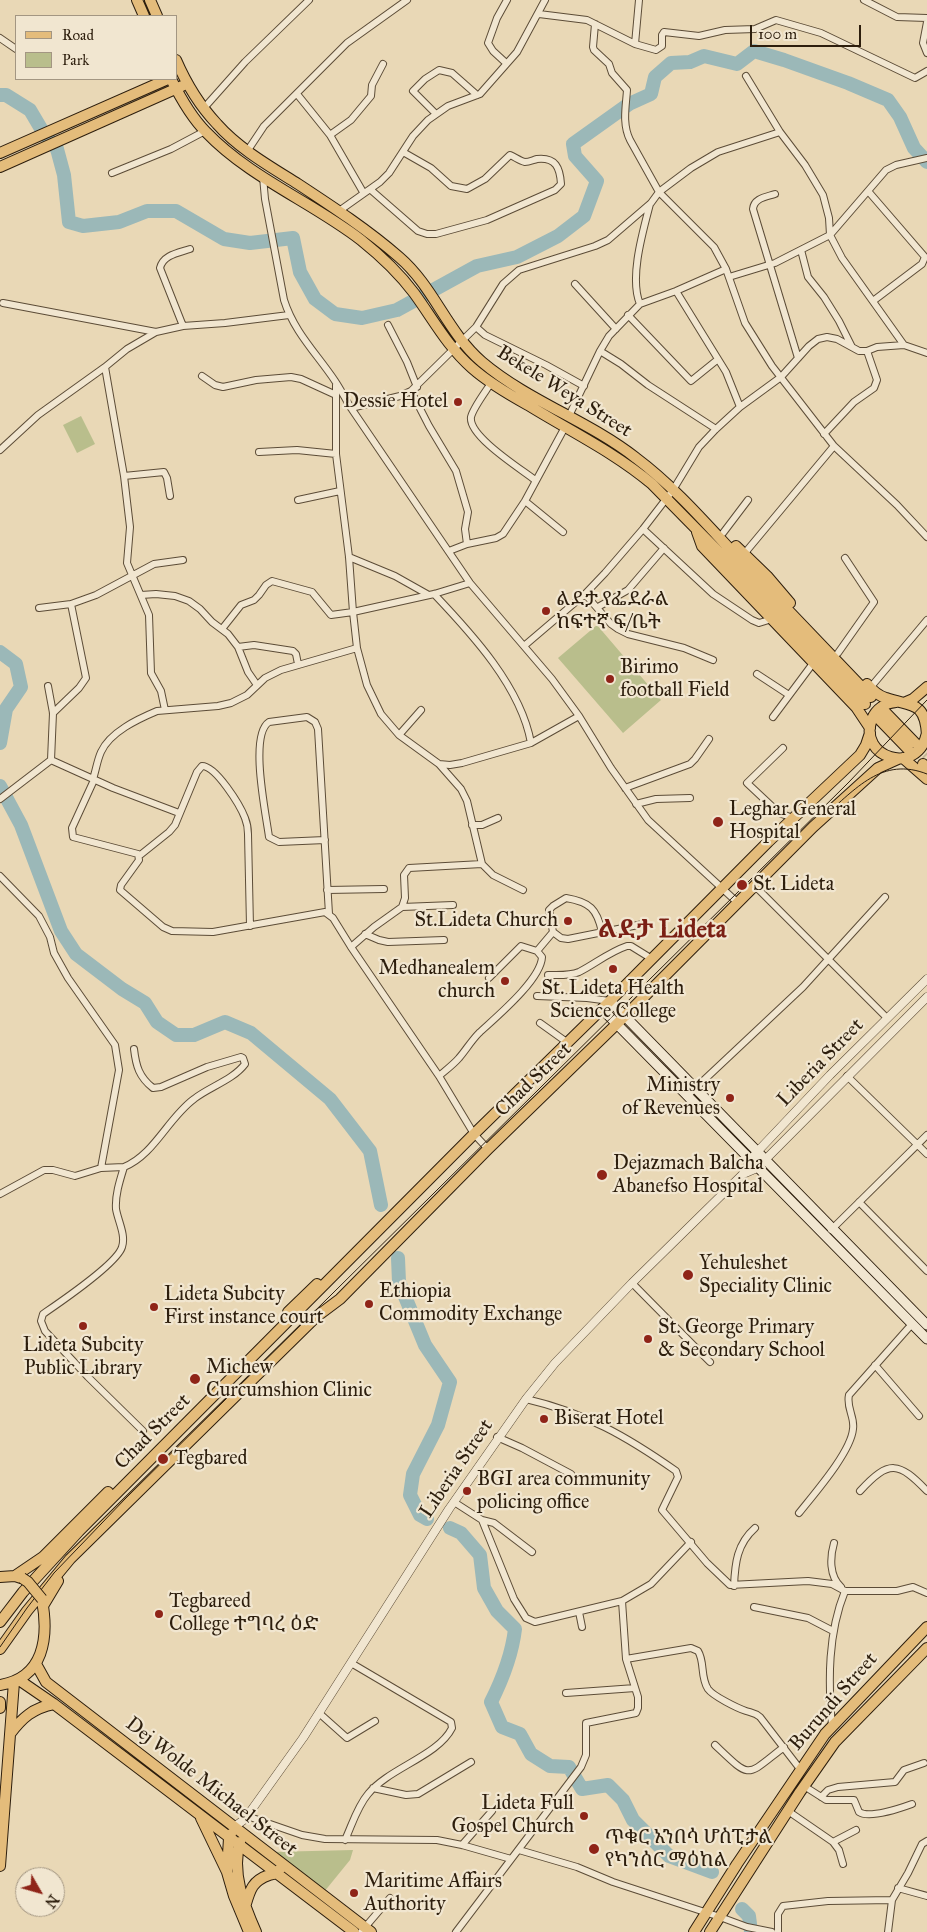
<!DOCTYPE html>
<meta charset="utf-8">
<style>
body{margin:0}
#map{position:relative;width:927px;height:1932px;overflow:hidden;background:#e9d8b6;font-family:"IM FELL Great Primer",serif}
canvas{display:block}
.legend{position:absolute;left:15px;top:15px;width:162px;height:65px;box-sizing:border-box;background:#f1e6d0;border:1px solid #a39682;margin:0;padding:6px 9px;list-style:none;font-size:15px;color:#2d1e0d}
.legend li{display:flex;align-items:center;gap:10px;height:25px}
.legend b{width:25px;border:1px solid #a39682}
.north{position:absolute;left:15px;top:1867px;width:50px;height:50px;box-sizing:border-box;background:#f1e6d0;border:1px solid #a39682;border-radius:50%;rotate:128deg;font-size:14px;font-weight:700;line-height:20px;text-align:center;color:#2d1e0d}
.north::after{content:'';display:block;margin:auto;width:18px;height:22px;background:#8f2418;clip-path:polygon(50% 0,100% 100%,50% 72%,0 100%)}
.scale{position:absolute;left:750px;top:25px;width:111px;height:22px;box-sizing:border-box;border:2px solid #2d1e0d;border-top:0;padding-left:6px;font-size:15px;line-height:18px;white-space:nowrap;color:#2d1e0d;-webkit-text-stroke:4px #f1e6d0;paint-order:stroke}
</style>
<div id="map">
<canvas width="927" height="1932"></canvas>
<ul class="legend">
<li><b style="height:6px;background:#e4bc7b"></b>Road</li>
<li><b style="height:14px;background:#b9be8c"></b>Park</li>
</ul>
<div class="north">N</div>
<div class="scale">100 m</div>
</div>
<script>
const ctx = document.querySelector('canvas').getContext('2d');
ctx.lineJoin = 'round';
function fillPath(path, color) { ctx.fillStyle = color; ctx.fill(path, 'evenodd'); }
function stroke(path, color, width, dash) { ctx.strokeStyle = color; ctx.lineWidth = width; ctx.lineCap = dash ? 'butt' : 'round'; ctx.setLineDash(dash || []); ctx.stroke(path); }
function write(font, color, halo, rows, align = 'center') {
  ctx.font = font + ' "IM FELL Great Primer","Noto Serif Ethiopic",serif'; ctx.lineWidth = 4.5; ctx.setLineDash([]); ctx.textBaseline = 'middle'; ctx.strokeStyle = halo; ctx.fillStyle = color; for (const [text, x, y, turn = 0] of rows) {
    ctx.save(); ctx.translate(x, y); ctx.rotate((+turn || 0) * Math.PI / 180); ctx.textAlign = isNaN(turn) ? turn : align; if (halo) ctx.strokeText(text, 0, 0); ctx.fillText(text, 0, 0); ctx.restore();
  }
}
fillPath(new Path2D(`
 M81,416L95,444L77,453L63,425Z
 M597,625L661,700L623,733L558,658Z
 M353,1850L350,1860L324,1892L271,1852Z`), '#b9be8c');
stroke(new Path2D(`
 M0,95H6L30,110L43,132L57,149L64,175L69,222L83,226L119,222L147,211H176L224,239L250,243L293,238L300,272L315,299L335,314L362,318L397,310L477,266L517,257L558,236L584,216L597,181L575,156L573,144L629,104L651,94L655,77L671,63L690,62L704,56L737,64L754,51L784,60L848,83L888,100L900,117L914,148L927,162
 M0,652L16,664L21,687L6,709L0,743
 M0,786L21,825L61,931L76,954L122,989L145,1003L157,1022L176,1035H194L225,1022L251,1033L330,1099L370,1151L381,1205
 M398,1258L399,1282L425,1345L450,1382L438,1425L413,1474L410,1495L420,1515L427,1519
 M450,1528L461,1533L480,1555L484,1588L497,1611L515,1629C512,1655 503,1678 491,1702L502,1727L520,1734L531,1754L550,1766L569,1767L582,1789L608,1785L623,1800L633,1820L669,1856L712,1872
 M742,1909L749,1916L751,1932`), '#9bb8b8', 14);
stroke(new Path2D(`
 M915,743L927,755`), '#c3b394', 10, [10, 5]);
const minor = new Path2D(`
 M864,0L897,17L927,18
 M539,14L587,20L635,44L639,0
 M927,22L923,43L927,53
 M595,24L593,47L594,50L609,64L612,73L627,90C626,106 622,124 630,140L659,192L714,247L726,269L745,323L772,366L834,446L897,505L927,537
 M0,38L16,49
 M635,44L656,50L662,46V35L664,32L699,36L725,30L755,29L776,20L821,33L915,78L927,71
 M506,63L493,51L488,43L497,18L507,0
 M746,76L780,132L805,165L823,195L829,218L830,235L842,258L904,345
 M297,94L330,135
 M204,108L245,62L309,0
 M436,114L413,91L425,79L439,70L452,73L477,95
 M248,150L264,126L347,43L407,0
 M112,173L171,149L205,131
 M263,177L265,199L284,300C294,332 317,354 335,381C341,390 346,400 351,408L470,583L552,679L579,716L611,768L648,820L738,903
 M371,190L418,231L427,234H436L487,220L555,190L561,184C560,168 556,157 537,159C533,160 529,162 525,162C520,161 515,157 510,155L485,179L467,189L451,186L431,168L403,152
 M868,191L925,257L922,264L873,301
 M363,192L330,135L351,120L371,96L372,85L383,64
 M775,194C766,197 754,198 753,209L798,358
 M339,211L380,182L389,173L413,136L428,120L448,106L480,94L517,52L545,0
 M801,250L808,277L824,297L839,321L852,347
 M729,277L775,263L830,235L886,170L896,165L927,158
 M575,284L616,329
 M676,291L726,372L740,407
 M3,303L156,332
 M640,304C629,278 643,231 650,204
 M628,315L691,381L717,360
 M388,325L407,362L417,387
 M183,326L160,268C163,255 178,253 190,249
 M476,327L485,335L546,365L584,386
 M600,351L621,364L648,385L716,429
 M202,376L215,385L223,387L256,380L291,377L301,379L336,395
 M491,383C486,391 473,408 471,417C468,436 521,469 535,480
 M411,391L429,426L456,471L468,512L465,529L467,544
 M351,408L400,396L411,391L476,327L503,284L519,270L595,246L608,240L651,203L659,192L691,168L718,152L780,132
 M569,416L600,351L609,336L640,304L676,291L726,269
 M824,434L854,402L874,388L877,380L867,351
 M0,450L38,415L105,367
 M259,452L297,450L336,454
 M124,476L164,472L167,478L170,496
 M298,500L340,491
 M525,501L563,532
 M643,529L713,594L752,620L759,623L772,619
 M723,533L748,500
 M449,551L467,544L496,538L503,534L525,501L565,427
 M744,554L834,446
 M349,557L395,576L427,594
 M434,594C472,634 521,687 531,743
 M585,594L611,624L618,629L628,634L684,648L713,660
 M141,595L156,594L175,596L189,601L200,609L212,622L228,634L238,647L248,672L257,685
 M598,607L628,590L664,548
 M39,608L71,604L96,595L154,564L183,560
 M222,629L241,605L254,600L259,595L266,585L272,581L312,592L331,615L353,612L349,557L336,454V385
 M524,646L585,594L605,573L643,529L673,490L699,447L716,429L740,407L781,377L809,346L818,339L827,337L837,339L859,351H867L877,347L904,345L927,353
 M238,647L254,645L293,651L296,654L298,664
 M357,648L367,685L381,714L399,735L439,764L450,765L462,763L531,743L579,716
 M838,653L874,602L845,558
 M757,674L789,695
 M870,688L927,620
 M165,710L161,691L151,673L149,615L127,563L130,527L124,476L105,367L127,349L156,332L183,326L225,323L289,315
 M53,713L79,688L86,678L71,604
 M773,717L814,662
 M399,735L421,710
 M783,748L747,783L779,813L793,818
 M51,760L113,788L179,813
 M439,764L461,789L467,801L482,864L493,875L523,890
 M93,779C96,770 97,761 101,752C110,732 138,719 157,711L218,706L231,703L247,695L265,678L281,670L357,648L353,612L434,594L470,583
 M94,780L72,828L73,837L138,854L139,860L121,885L120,890L163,927L172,931L213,932L325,912L333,918L351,947L439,1076L474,1134L488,1149
 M625,788L690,764L695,759L709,739
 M0,799L51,760L53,713L48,686
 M636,804L656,799L690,798
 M472,825H482L498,818
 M325,840L279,842L269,837C266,814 249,735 269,722L307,717L315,722L318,729L329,914
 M139,856L169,832L175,825L197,772L202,766C216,766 240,805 245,818C247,823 248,828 248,834L250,926
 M0,876L39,916L50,937L54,953L68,978L115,1045L119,1070L101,1168L75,1176L53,1170H44L0,1194
 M755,886L887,1018
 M327,890L384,889
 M402,907L453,905
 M553,932L549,910L553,906L566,898C590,902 597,909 602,932
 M365,934L379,940L388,942L444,940
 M351,947L374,927L402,907L405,898L404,875L409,868L482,864
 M537,951L553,932L561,938L568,939L643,924
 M548,975C557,975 570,976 579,972C595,964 609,952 627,946H631L652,959
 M537,996L587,998L610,1001
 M540,1023L568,1043
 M439,1076C446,1070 454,1064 459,1058C466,1050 471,1041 479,1033C495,1018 541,980 542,957L537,951L521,946L489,978
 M847,1076L927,1154
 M687,1096L803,987L885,897
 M124,1167C154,1155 168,1118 194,1099C209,1087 233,1080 245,1064L243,1058L241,1057L207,1067L161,1087L153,1088C139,1077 136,1066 134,1049
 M101,1168L124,1167C120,1180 115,1195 116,1209C118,1221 126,1235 122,1247C117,1264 59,1303 43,1314L41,1321L45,1331L88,1377L143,1431
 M859,1202L927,1271
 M831,1230L927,1135
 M632,1283L710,1362
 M875,1365L919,1416
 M526,1399C586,1413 626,1436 676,1471L678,1477L662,1510L707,1563L730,1585L808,1581L832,1584L845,1591H897L913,1587L927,1593
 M497,1437L522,1448L571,1474
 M860,1491C889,1459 899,1462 927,1491
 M454,1502L482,1520L494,1523L532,1552
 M799,1513C814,1494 851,1452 853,1429C855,1417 846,1408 849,1395L912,1324
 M482,1520L514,1599L526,1618L535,1622L622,1601L651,1584L691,1542
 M834,1543C830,1557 829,1576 841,1587
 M734,1586C735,1563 737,1544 755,1528
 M754,1607L808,1618L833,1631
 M579,1612L582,1627
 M626,1659L691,1648L698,1651C705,1662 700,1677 708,1689C713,1696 737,1708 746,1711C752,1713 755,1713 760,1717L800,1769
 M566,1693L635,1688
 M319,1713L347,1738L375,1721
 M832,1726C828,1680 828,1633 845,1591
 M715,1745C752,1780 745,1777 784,1747
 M804,1786L826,1800H854L859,1812C869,1819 901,1808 912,1804
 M373,1788L406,1795L418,1794L471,1762
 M821,1797L828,1790L838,1787L895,1782L904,1770L924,1763
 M788,1811L833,1842L839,1850L843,1864
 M247,1816L302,1835L325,1839L437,1840L462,1845L511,1859
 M345,1840C352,1825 357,1807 368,1794C389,1768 438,1756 452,1728L451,1722L446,1719L351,1663
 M833,1842L856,1830
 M462,1845L492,1811
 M519,1850L577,1867L613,1882L720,1917L747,1927L772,1932
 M898,1888L927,1896
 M361,1932L390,1898
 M456,1932L581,1767L586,1755V1723L636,1713L638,1708V1697L626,1659L622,1601
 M778,1932V1914L783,1906L828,1901L892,1900
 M888,1932L892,1900L908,1873L922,1844L927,1841`);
const tertiary = new Path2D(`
 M743,1174L757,1168L927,997
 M234,1827L245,1819L303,1738L449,1509L526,1399L555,1363L632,1283L743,1174L750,1161L757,1152L830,1075L927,979`);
const secondary = new Path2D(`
 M610,1001L927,1325
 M602,1009L927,1339`);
const primary = new Path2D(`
 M137,0L144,16
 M150,0L157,16
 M176,60C186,83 200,106 217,124C239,149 271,167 298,184C333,207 368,230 399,257C434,287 447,332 482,362C528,401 589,421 636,458C676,488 708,526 742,562C785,607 828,652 871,697
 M171,79C180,97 192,118 206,132C250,178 312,202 361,240C381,256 399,273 414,293C433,319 447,346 472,368C489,383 508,394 528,405C570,431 614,452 652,484L776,610L865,704
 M0,153L168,79
 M0,167L182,86
 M697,532L702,546L856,707L870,728
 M736,546L767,576L790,603
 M867,684C872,690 879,696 886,698C911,707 925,700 927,735
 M896,702C885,703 876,709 872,719C857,758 918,777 927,733
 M906,702L913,699L927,687
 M885,712L915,743
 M878,718L908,749
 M903,758L927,779
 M923,764L927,768
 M288,1312L317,1284
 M15,1576L43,1557L108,1492
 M0,1577L15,1576L21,1578
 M43,1606L58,1581
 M0,1622L23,1592L79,1531L474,1134L610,1001L768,842L860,755L866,745L870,733
 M0,1649L27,1611L70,1559L316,1317L340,1299L488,1149L625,1016L813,827L878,768L898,759
 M36,1664L46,1682L371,1932
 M19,1680L54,1704L354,1932
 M0,1685C44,1678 49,1638 42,1600
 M0,1702V1708
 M10,1734C22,1718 33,1708 54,1704
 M201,1818L227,1872L234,1896L249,1932
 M240,1842C231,1872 244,1905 256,1932
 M0,1866L14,1682
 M227,1871L229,1838L231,1834
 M245,1907C250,1890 252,1881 269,1875C274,1874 277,1874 280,1869
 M694,1932L737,1864L825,1734L927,1627
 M710,1932L800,1792L835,1742L927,1648`);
stroke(minor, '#5c4c37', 8);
stroke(tertiary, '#5c4c37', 9);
stroke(secondary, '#2d1e0d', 11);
stroke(primary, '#2d1e0d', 12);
stroke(minor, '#f1e6d0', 6);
stroke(tertiary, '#f1e6d0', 8);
stroke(secondary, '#f1e6d0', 9);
stroke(primary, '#e4bc7b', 10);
stroke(new Path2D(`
 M824,816C856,789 882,756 927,774
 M0,1647L27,1608L54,1573L125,1499L849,782L927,700`), '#2d1e0d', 1);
const primaryBridge = new Path2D(`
 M22,1578L28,1582L42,1599`);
stroke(primaryBridge, '#2d1e0d', 12, []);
stroke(primaryBridge, '#e4bc7b', 10);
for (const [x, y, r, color] of [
 [458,402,5,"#8f2418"],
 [546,611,5,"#8f2418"],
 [610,679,5,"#8f2418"],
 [718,822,6,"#8f2418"],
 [742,885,6,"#8f2418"],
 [568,921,5,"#8f2418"],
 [613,969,5,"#8f2418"],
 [505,981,5,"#8f2418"],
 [730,1098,5,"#8f2418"],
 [602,1175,6,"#8f2418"],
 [688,1275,6,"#8f2418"],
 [369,1304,5,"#8f2418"],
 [154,1307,5,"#8f2418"],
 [83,1326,5,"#8f2418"],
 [648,1339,5,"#8f2418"],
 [195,1379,6,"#8f2418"],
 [544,1419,5,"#8f2418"],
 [163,1459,6,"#8f2418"],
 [467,1491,5,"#8f2418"],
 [159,1614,5,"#8f2418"],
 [584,1816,5,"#8f2418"],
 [594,1849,6,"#8f2418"],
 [354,1893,5,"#8f2418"]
]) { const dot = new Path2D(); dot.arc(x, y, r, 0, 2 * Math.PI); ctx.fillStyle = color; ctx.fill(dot); stroke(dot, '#f1e6d0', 2); }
write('20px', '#2d1e0d', '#f1e6d0', [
 ["Bekele Weya Street",564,392,32],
 ["Liberia Street",821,1063,-46],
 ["Chad Street",534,1080,-44],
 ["Chad Street",153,1432,-45],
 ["Liberia Street",457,1469,-56],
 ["Burundi Street",834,1702,-49],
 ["Dej Wolde Michael Street",211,1787,38]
]);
write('20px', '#2d1e0d', '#f1e6d0', [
 ["Dessie Hotel",448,402,"right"],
 ["ልደታ የፌደራል",556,600],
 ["ከፍተኛ ፍ/ቤት",556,623],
 ["Birimo",620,668],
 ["football Field",620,691],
 ["Leghar General",729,810],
 ["Hospital",729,833],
 ["St. Lideta",753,885],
 ["St.Lideta Church",558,921,"right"],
 ["Medhanealem",495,969,"right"],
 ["church",495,992,"right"],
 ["St. Lideta Health",613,989,"center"],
 ["Science College",613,1012,"center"],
 ["Ministry",720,1086,"right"],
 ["of Revenues",720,1109,"right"],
 ["Dejazmach Balcha",613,1164],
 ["Abanefso Hospital",613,1187],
 ["Yehuleshet",699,1264],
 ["Speciality Clinic",699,1287],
 ["Ethiopia",379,1292],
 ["Commodity Exchange",379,1315],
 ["Lideta Subcity",164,1295],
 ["First instance court",164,1318],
 ["St. George Primary",658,1328],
 ["& Secondary School",658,1351],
 ["Lideta Subcity",83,1346,"center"],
 ["Public Library",83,1369,"center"],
 ["Michew",206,1368],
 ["Curcumshion Clinic",206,1391],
 ["Biserat Hotel",554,1419],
 ["Tegbared",174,1459],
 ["BGI area community",477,1480],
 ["policing office",477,1503],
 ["Tegbareed",169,1602],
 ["College ተግባረ ዕድ",169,1625],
 ["Lideta Full",574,1804,"right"],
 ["Gospel Church",574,1827,"right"],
 ["ጥቁር አንበሳ ሆስፒታል",605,1838],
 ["የካንሰር ማዕከል",605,1861],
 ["Maritime Affairs",364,1882],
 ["Authority",364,1905]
], 'left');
write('bold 25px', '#7a1f14', '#f1e6d0', [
 ["ልደታ Lideta",662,931]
]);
</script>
